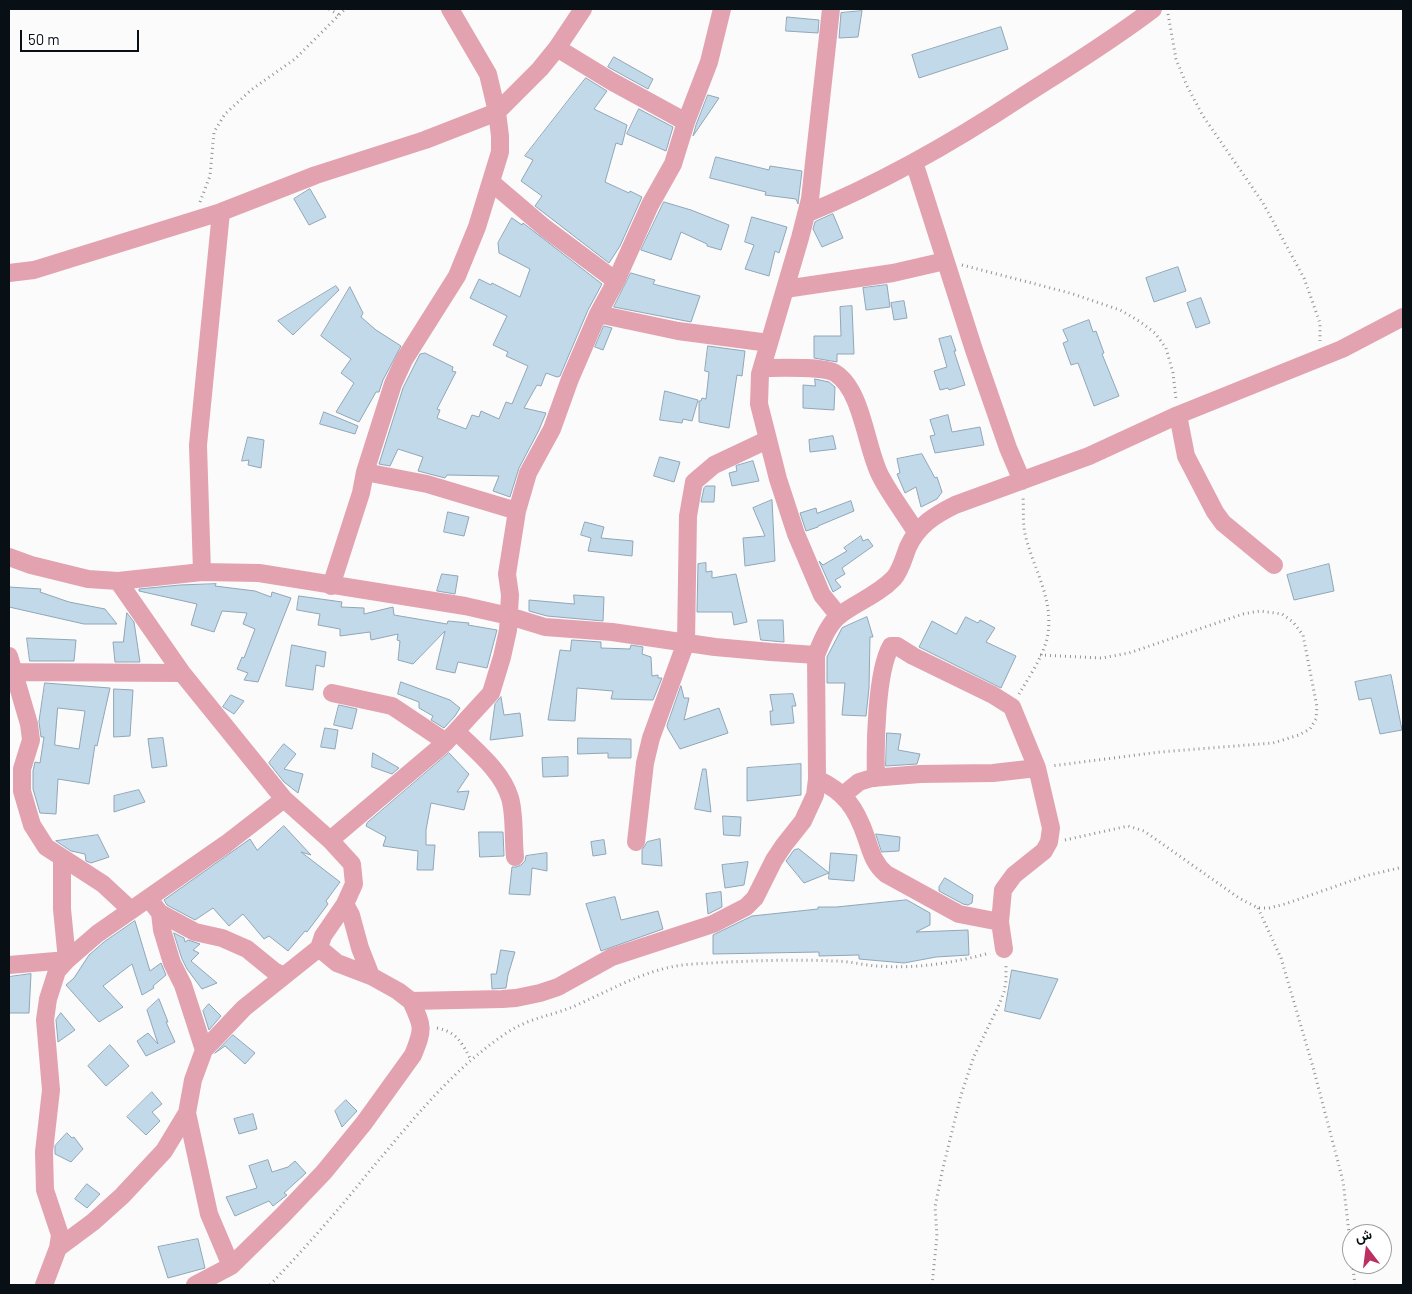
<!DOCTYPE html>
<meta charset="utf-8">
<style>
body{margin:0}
#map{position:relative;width:1412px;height:1294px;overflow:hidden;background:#fbfbfb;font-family:Barlow,Vazirmatn,sans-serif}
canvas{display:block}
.frame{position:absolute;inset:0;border:10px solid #081016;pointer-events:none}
.north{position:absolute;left:1342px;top:1224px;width:50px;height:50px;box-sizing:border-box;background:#fff;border:1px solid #9c9fa2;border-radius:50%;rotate:345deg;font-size:14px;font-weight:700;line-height:20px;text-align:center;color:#081016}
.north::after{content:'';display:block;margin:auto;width:18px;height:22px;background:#bc2f61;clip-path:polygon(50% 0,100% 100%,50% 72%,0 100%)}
.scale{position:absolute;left:20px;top:30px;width:119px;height:22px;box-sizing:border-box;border:2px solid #081016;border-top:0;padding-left:6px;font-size:15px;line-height:18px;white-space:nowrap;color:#081016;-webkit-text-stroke:4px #fff;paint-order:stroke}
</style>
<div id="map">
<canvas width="1412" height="1294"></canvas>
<div class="frame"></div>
<div class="north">ش</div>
<div class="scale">50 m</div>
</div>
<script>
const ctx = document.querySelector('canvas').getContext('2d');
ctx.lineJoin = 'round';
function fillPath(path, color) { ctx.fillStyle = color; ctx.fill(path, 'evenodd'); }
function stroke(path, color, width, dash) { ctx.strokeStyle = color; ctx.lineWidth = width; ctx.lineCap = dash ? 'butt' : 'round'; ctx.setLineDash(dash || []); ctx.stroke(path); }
const building = new Path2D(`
 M862,11L858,37L839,38L841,13Z
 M787,17L819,20L818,33L786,31Z
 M1001,27L1008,49L919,78L912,55Z
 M614,57L653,79L648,89L608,67Z
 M586,78L607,91L594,109L627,125L622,145L616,143L605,182L629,193L630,191L642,197L620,246L609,263L535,206L542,196L521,181L533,160L525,156Z
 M708,95L719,98L693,136L696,125Z
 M639,109L673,127L666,151L627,134Z
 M716,157L769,170L770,166L802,171L798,204L796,199L765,195L766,192L710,178Z
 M310,189L326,217L309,225L294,199Z
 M664,202L691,210L729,225L721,250L707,246V244L681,232L671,260L641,250Z
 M833,214L843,238L822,247L813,229L815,222Z
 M752,217L787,227L779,253L775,251L769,276L745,269L754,245L745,242Z
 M512,218L522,225L523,223L602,284L588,310L560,376L557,377L546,373L541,386L537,385L524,408L546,413L539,430L519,468L510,497L493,491L499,476L447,475L445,478L418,471L423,457L398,449L390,466L379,464L403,388L420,354L425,353L453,367L452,371L456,372L437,409L440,410L437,418L466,429L472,415L479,417L481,411L499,419L506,402L512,404L528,366L506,356L508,352L493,345L507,316L470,298L479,279L491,285L492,283L520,297L530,269L499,253L498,243Z
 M1178,267L1186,291L1154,302L1146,278Z
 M631,273L655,280L653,284L700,296L691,322L614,307Z
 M887,285L890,307L866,310L863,288Z
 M336,286L339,290L293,335L278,321Z
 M350,287L363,313L361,317L376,330L401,346L383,380L379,392H376L359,422L336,412L354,383L341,373L351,359L321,336Z
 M1201,298L1210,323L1196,328L1187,303Z
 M904,301L907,318L894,320L891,303Z
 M852,306L854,354H837V362L814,358V336H841L840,307Z
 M1089,320L1093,332L1096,331L1104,353L1102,354L1119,396L1094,406L1078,363L1071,365L1063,343L1068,341L1063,330Z
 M604,326L612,328L603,350L595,347Z
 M951,336L956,351H954L965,385L949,390L948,388L940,390L934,371L947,367L939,339Z
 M708,346L745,351L742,376L737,375L729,428L699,422V401H701L702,398L706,399L709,372L705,371Z
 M815,379L829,382L835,387L834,410L803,408V385L815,386Z
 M665,391L698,400L692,421L683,419L682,423L660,420Z
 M324,412L358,426L355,434L320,424Z
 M948,415L952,432L980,427L984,445L935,453L930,436L935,435L930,420Z
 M833,436L836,449L810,452L809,440Z
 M248,437L264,440L261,468L248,465L249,460L242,461Z
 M922,454L935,478L937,477L942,492L937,499L921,507L916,487L905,493L897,474L900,473L897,459Z
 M660,457L680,462L674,482L654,476Z
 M753,461L759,481L732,486L729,473L737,471L736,466Z
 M706,486H715L714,502H701L704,488Z
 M772,500L775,561L745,566L743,538L765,536L753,508Z
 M851,501L854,511L818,526V527L806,531L800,513L816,508L817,513Z
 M448,512L469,517L464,536L444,532Z
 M585,522L604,527L601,538L633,541L632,556L588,551L591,538L581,535Z
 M861,536L863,541L868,539L873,546L842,568L845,574L835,580L841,587L833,592L819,561L823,565L847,551L844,548Z
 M706,563V572L712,571V578L736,574L747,622L734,625L732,612H697L698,564Z
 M1329,564L1334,591L1294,600L1287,575Z
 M442,574L458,576L455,594L437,591Z
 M216,584L215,586L255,591L271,597L272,592L291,598L258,682L244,680L248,673L237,669L242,657L244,658L255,629L243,624L247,613L222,611L214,632L191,625L197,604L139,591V589L180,585Z
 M9,587L41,589L40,592L69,602L105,609L117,624H84L9,607Z
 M574,595L604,597L603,621L547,616L529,611V600L574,604Z
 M299,596L342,602L341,607L364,608V614L393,607L394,615L447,624L448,621L469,623L468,625L497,630L487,668L458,662L455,673L436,669L445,631L413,664L398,660L400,641L397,640L398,634L371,640L370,632L340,636V629L318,625L320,614L297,610Z
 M127,613L134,622L140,662H115L113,642H123Z
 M867,617L873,637H870L869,688L866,716L842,715L845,683H827V657L842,628Z
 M966,617L978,623L980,620L995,628L986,642L1016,656L1001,688L919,647L932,621L956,634Z
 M758,620H783L784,642L761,640Z
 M27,638L76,640L74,661H30Z
 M572,640L601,642V648L630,649L631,645L643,647L642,654L651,657L652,676L658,675V678H662L653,700L611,699L613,691L577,688L575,721L548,720L560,650L570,651Z
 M292,645L326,652L324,667L316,665L313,690L286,686Z
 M1391,675L1402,730L1380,734L1371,698L1359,700L1355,682Z
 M401,682L450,700L460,708L455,716L444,728L431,720L433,716L419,708V702L398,694Z
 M45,683L110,688L97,746L95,745L89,784L58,779L56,814L40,813L33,789V771L35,762L40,763L44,737H41L39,722ZM58,708L85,711L79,749L55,745Z
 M681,686L684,698H689L684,720L719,708L728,733L680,749L668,729L667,726Z
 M114,689L133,690L130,736L114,737Z
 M793,694L796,706H792L794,723L771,725L770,711H773L770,695Z
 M231,695L244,701L234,714L223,707Z
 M501,697L504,715L520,713L523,736L490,740L495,704Z
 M339,705L357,709L352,729L334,725Z
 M325,728L338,730L335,749L321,747Z
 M887,733L901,734L898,750L920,754L917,764L886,766Z
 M163,738L167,766L152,768L148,739Z
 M578,738L631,739V758H608V753L578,754Z
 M284,744L296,754L284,769L303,774L298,793L284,782L269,763Z
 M373,753L399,768L392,774L372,767Z
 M449,753L469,774L457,792L469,791L464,810L431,803L426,830V845H435L433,870H417L418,851L383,846L386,837L366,826L367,823Z
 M568,757V776L543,777L542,758Z
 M801,764V795L747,801V768Z
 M703,769H706L711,812L695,809Z
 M139,790L145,802L114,812V796Z
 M723,816L741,817L740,836L724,835Z
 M284,826L311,855L301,852L340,882L326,901L328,904L307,932L305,931L288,951L269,936L264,939L243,914L229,926L213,908L195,920L167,905L164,900L250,839L257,850Z
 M479,832H503L504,856L480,857Z
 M876,834L900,837L899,851L882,852Z
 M98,835L109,857L91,863L86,861L85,854L71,851L56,841Z
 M660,839L662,866L642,864V850L647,842Z
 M604,840L606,854L593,856L591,842Z
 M799,849L829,873L804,883L786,861L794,850Z
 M547,853V871L532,868L530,895L509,894L512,867H516L521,865L525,861L526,856Z
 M831,853L857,855L854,881L829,879Z
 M748,862L744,885L725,888L722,865Z
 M945,878L973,895L972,903L968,905L963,904L939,891V887Z
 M721,892L722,907L708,914L706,894Z
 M615,897L621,920L658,911L663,929L601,951L586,904Z
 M907,900L930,913V925L916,932L968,930L969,955L936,957L904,963L859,959V955L819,956V952L713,954V935L752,916L818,909V907H836Z
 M135,921L150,971L161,963L166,975L153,986L154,988L142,995L132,964L103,986L123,1007L99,1022L66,985L74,978L89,955L104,942Z
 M174,933L184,938L185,942L188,940L200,944L193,950L199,953L191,961L217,983L202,989L187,969L182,959Z
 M501,950L515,952L508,975L506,988L492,989L491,974H496Z
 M1012,970L1058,979L1040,1019L1005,1011Z
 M31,974L29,1013H9V977Z
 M159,999L168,1022H166L175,1042L146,1056L137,1041L148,1033L158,1044L147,1010Z
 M209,1004L221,1016L209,1030L203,1011Z
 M61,1013L75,1030L58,1042L56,1020Z
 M233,1035L255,1053L245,1064L225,1046L215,1053Z
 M110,1045L129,1066L106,1086L88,1066Z
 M152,1092L162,1104L152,1112L160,1121L146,1135L127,1117Z
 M346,1100L357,1111L342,1127L335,1111Z
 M253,1114L257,1129L239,1134L234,1119Z
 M67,1133L72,1138L74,1137L83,1149L71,1162L55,1154V1146Z
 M268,1160L272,1172L288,1167L295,1161L306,1173L284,1193L287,1195L273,1206L269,1201L235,1216L226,1197L257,1188L249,1166Z
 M87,1184L100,1194L87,1208L75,1199Z
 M198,1239L205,1268L168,1278L158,1247Z`);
fillPath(building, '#c2d9ea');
stroke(building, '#90a6b7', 1);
stroke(new Path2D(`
 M329,9L339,15
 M1168,14L1176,59L1187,86L1203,116L1263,203L1304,278L1320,323V341
 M200,202L210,176L214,132L225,114L251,90L295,59L345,9
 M962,265L1070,293L1120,310L1139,321L1155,333L1166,348L1173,373L1176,399
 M1040,655L1102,658L1129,653L1243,614L1260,611L1282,614L1293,622L1303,635L1317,707L1316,719L1310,729L1299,735L1273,743L1160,752L1051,766
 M1019,694C1029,677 1042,658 1047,639C1055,602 1035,572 1026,538C1022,524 1024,510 1023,496
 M1065,840L1128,826L1144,831L1239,898L1258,908H1269L1285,904L1365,876L1403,867
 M1258,908L1281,958L1313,1067L1343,1181L1355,1285
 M437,1028C457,1032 462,1043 471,1060
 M270,1285C304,1249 337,1212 368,1173C411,1122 452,1069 508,1032C533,1016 554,1016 579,1004C617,987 652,966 694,964C741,961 788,959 834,961C849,961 863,965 877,966C916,969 953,963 990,953
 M932,1285L937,1236L935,1207L942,1172L961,1095L974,1056L999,1005L1004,992L1006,981V963`), '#909496', 3, [1, 4]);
stroke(new Path2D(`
 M831,9L810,199L800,238L760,374L759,404L778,479L796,534L822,595L839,616
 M557,48L611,81L686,122
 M914,162L974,350L1008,448L1022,481
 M491,182L545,228L616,281
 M806,214C881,183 952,143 1020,98C1065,69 1110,42 1153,9
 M9,273L34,270L221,212L316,175L425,140L497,112L540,69L557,48L583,9
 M785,289L893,273L945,261
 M598,314L678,331L769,343
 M762,368C777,368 823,366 835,373C863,390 866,450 881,477C891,496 905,514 916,532
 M1178,415L1186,456L1215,512L1223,523L1274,565
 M365,472L427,484L517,511
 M9,557L31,565L88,579L118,581L202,572L259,573L465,606L509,616L545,627L612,632L715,647L771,652L816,655C822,641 828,624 840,615C857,602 878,595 894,578C901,570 904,557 908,547C918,525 935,515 955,505L1089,456L1178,415L1342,349L1403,317
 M202,572L198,445L221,212
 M118,581L182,673L284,799L330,840L352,864L354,884L345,904L351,915L360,948L371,976L398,991L411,1001L502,999L516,998L540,993L558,987L612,957L713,924L746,907L755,898L774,860L784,845L803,821L815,795L817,779L816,655
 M331,586L361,493L365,472L393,384L404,360L457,276L477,227L500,152V136L497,112L488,74L450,9
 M9,656L29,724L31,740L22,769V791L32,825L46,847L103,884L131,910
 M13,672L182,673
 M332,693L392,706L446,742
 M456,731C476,751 502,771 510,798C515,815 513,839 515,857
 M876,778C875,747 876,672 891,646H897L913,656L993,695L1012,707L1037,768L1051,828L1049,842L1044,851L1014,875L1003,890L1000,922L1004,949
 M817,779C845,792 856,808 866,837C871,852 874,864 886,874L959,914L1000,922
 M843,795L859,782L872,778L920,774L993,773L1037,768
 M330,840L446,742L491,693L502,657L508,630L510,595L507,574L517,511L528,473L552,429L570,379L598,314L616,281L650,205L673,164L686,122L709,62L722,9
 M636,842L645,763L651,738L686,642L688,516L694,482L714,465L767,440
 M149,899L160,913L195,932L222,938L247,949L274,971L284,976
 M160,913L162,930L172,963L183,985L204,1050
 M319,948L337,963L371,976
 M9,965L67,960L62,909V858
 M187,1113L209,1214L231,1266
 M58,1248L93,1222L122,1196L164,1151L187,1113L193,1080L204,1050L244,1008L319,948L323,936L345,904
 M44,1285L58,1248L60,1235L45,1190L44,1152L51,1090L45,1020L48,999L57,971L67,960L97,934L226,844L284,799
 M195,1285L231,1266L282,1216L324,1172L364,1123L413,1055C424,1028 423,1027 411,1001`), '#e3a2b0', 18);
</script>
